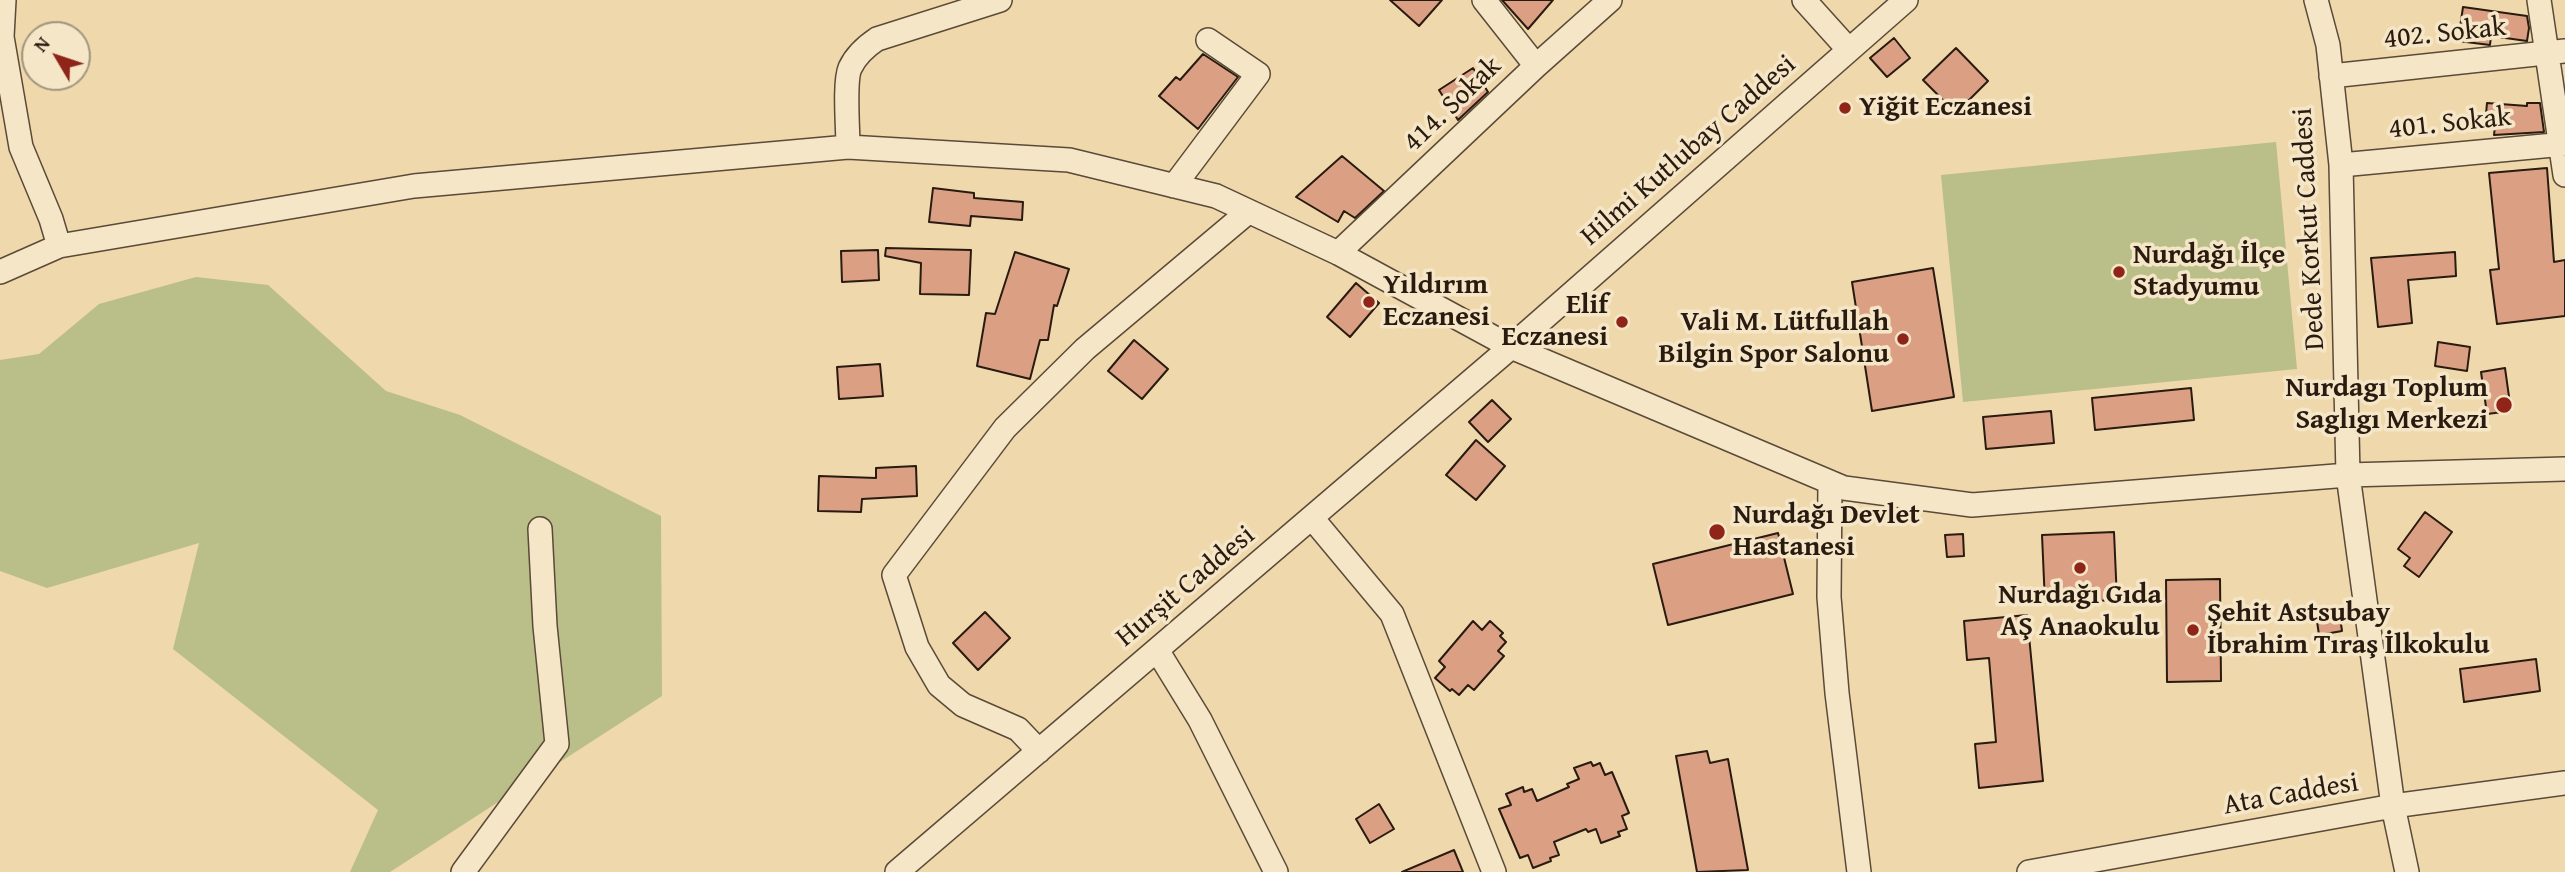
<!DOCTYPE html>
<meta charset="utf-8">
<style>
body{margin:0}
#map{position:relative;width:2565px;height:872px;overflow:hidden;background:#efd8ab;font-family:"Gentium Book Plus",serif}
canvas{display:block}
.north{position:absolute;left:21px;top:21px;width:70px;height:70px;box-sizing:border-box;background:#f5e6c8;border:2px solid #a3957e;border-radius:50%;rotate:309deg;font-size:19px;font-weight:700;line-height:28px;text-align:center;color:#291b10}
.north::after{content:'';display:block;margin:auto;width:24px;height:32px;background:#8f2418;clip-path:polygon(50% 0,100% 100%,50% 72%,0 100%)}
</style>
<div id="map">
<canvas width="2565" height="872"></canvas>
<div class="north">N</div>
</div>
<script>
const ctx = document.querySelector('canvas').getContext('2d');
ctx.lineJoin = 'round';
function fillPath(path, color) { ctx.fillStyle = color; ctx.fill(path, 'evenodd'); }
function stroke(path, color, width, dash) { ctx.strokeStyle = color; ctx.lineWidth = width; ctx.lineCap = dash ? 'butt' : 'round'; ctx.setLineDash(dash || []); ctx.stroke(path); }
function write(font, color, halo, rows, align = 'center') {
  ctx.font = font + ' "Gentium Book Plus",serif'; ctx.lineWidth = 7; ctx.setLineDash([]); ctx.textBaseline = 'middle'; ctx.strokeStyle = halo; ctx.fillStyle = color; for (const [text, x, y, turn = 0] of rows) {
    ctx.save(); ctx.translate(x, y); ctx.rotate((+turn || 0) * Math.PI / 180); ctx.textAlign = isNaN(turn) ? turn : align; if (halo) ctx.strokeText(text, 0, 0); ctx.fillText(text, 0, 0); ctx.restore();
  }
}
fillPath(new Path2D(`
 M2276,142L2297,369L1963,402L1941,175Z
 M196,277L268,285L386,391L460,415L661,516L662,696L390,872H350L378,810L173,649L199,543L47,588L0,571V360L39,354L99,304Z`), '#babe88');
const building = new Path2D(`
 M1390,0H1442L1419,26Z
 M1502,0H1553L1528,29Z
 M2463,7L2527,16L2529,28L2527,41L2491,36L2490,45L2458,41Z
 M1894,38L1910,58L1887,77L1870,58Z
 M1956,48L1988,81L1956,113L1923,80Z
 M1203,54L1238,77L1198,129L1159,96L1176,77L1180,80Z
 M1473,68L1488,92L1458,120L1439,90Z
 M2487,103L2527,106V103H2540L2544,132L2494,135L2495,126L2485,125Z
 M1342,156L1384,191L1355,218L1344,211L1338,222L1296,197Z
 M2547,168L2554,262L2565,260V316L2497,324L2490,270L2499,269L2489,173Z
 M933,188L974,193V198L1023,202L1022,220L971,216L970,226L929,222Z
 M886,248L971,250L969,295L920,294L921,263L885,256Z
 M878,250L879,280L842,282L841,251Z
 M1015,252L1069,269L1057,306L1054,305L1048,340H1040L1030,379L977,366L986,313L995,314Z
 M2455,252L2456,276L2408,280L2412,323L2378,327L2371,258Z
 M1933,268L1954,397L1872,411L1852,282Z
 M1356,283L1379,303L1350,337L1327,317Z
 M1134,340L1168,369L1142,399L1108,371Z
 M2438,342L2470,347L2467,371L2435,366Z
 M880,364L883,396L839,399L837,367Z
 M2505,368L2511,411L2487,414L2481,372Z
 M2191,388L2194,420L2095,430L2092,398Z
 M1492,400L1511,419L1488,442L1469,422Z
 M2051,411L2054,443L1986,449L1983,417Z
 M1476,440L1505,466L1476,500L1446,475Z
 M916,466L917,496L862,499L861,512L818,511L819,476L876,478V468Z
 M2425,512L2452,532L2419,577L2404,566L2410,558L2398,549Z
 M2114,532L2117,600L2045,603L2042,535Z
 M1778,533L1793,594L1668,625L1653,564Z
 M1963,534L1964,556L1947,557L1945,535Z
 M2220,579L2221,681L2167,682L2166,580Z
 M2339,610L2342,631L2319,635L2316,614Z
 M985,612L1010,638L978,670L953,643Z
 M2027,615L2043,781L1979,788L1975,744L1996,742L1989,658L1967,660L1964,621Z
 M1473,621L1482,630L1490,621L1503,633L1500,636L1506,642L1498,651L1504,656L1474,690L1468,685L1459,695L1452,689L1450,691L1435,678L1445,667L1439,661Z
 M2536,659L2540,691L2464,702L2460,669Z
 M1707,751L1710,763L1728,759L1748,870L1697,872L1676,756Z
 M1591,762L1593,766L1600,763L1605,775L1612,772L1629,813L1622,816L1627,829L1618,832L1620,836L1601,843L1596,829L1588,832L1586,829L1554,842L1559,855L1550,858L1551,861L1533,868L1528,855L1520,858L1499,809L1511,805L1506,794L1523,787L1524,792L1532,789L1537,801L1569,787L1567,784L1579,779L1574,768Z
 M1379,804L1394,829L1370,843L1356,819Z
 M1454,850L1463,872H1402Z`);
fillPath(building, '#db9f84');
stroke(building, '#291b10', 2);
const minor = new Path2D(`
 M4,0L2,37L21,147L51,219L59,246L414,186L848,147L1069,160L1216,196L1338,253L1511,347L1844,488L1972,505L2348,475L2565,469
 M1484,0L1536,66
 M1804,0L1849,50
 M2316,0L2328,45L2341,165L2348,475L2393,806L2407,872
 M2539,0L2565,175
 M2331,76L2565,51
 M848,147C848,129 844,82 850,68C856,55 865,47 877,39L1000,0
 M2341,165L2565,144
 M1174,186L1258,74L1208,40
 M1338,253L1536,66L1610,0
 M0,272L59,246
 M1830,482L1829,597L1837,693L1859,872
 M1312,518L1392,614L1494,872
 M1157,650L1200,720L1276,872
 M1039,751L1018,729L963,705L939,685L917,647L894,575L1005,428L1085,349L1248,212
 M463,872L557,744L545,626L540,529
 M897,872L1511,347L1906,0
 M2029,872L2393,806L2565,783`);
stroke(minor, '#5a4a37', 26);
stroke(minor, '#f5e6c8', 23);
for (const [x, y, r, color] of [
 [1845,108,7,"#8f2418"],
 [2119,272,7,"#8f2418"],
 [1369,302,7,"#8f2418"],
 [1622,322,7,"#8f2418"],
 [1903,339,7,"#8f2418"],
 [2504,405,9,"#8f2418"],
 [1717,532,9,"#8f2418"],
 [2080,568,7,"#8f2418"],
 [2193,630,7,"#8f2418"]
]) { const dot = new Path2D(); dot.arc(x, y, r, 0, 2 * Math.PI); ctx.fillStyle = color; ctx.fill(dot); stroke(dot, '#f5e6c8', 2.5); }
write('28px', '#291b10', '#f5e6c8', [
 ["402. Sokak",2445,34,-6],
 ["414. Sokak",1453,105,-44],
 ["401. Sokak",2450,124,-6],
 ["Hilmi Kutlubay Caddesi",1689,151,-41],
 ["Dede Korkut Caddesi",2310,229,-93],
 ["Hurşit Caddesi",1186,587,-40],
 ["Ata Caddesi",2291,795,-10]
]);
write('bold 28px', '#291b10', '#f5e6c8', [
 ["Yiğit Eczanesi",1859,108],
 ["Nurdağı İlçe",2133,256],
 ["Stadyumu",2133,288],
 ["Yıldırım",1383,286],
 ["Eczanesi",1383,318],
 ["Elif",1608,306,"right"],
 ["Eczanesi",1608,338,"right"],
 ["Vali M. Lütfullah",1889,323,"right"],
 ["Bilgin Spor Salonu",1889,355,"right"],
 ["Nurdagı Toplum",2488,389,"right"],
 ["Saglıgı Merkezi",2488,421,"right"],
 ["Nurdağı Devlet",1733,516],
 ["Hastanesi",1733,548],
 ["Nurdağı Gıda",2080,596,"center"],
 ["AŞ Anaokulu",2080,628,"center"],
 ["Şehit Astsubay",2207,614],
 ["İbrahim Tıraş İlkokulu",2207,646]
], 'left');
</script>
